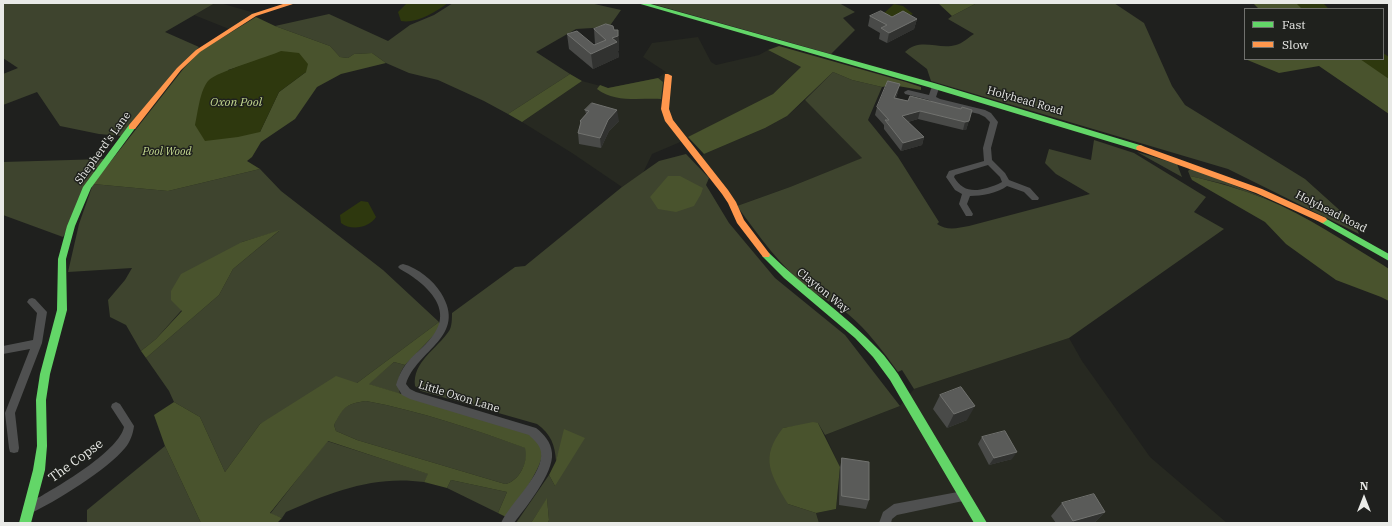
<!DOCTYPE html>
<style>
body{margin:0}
#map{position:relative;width:1392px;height:526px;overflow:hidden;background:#1f201e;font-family:"IBM Plex Serif",serif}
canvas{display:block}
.frame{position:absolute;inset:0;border:4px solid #e9eae7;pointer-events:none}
.legend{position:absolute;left:1244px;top:8px;width:140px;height:52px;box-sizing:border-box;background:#1f211d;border:1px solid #70716e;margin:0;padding:5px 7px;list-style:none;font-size:12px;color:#e9eae7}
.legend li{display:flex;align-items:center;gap:8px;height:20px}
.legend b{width:20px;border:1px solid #70716e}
.north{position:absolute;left:1344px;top:478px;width:40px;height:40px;-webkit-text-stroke:3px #1f211d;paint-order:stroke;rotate:0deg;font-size:11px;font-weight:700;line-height:16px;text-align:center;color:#e9eae7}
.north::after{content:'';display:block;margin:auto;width:14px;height:18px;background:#e9eae7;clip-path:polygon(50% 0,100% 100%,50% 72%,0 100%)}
</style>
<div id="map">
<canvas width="1392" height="526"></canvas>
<div class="frame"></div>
<ul class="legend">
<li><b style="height:5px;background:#63d668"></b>Fast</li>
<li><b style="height:5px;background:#ff974d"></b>Slow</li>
</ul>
<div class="north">N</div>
</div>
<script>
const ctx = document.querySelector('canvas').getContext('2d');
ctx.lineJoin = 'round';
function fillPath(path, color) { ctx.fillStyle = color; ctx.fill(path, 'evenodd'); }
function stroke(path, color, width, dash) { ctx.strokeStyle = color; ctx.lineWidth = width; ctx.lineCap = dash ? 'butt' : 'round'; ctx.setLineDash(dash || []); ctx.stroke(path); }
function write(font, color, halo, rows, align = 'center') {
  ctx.font = font + ' "IBM Plex Serif",serif'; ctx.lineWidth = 3; ctx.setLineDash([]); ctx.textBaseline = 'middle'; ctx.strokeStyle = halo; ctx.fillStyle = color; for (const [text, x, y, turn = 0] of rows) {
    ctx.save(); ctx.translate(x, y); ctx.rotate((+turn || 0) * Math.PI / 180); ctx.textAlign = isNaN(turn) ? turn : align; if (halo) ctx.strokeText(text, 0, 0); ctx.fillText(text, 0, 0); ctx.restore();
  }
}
fillPath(new Path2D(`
 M215,3H220L255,13L229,29L194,15Z
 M698,37L711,62L716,65L759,55L768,50L801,67L773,94L678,143L652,154L643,173L622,187L572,153L522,122L582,81L608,88L658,78L666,72L643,57L652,43Z
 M805,100L863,158L790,187L737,206L701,157L704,154L765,128L787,116Z
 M1069,338L1082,361L1150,457L1227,523H819L816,513L836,509L840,467L825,435L900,406L914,389Z`), '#272921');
fillPath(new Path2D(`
 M3,3H215L165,32L199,47L121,136L99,134L60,126L37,92L3,105V74L18,68L3,58Z
 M453,3H590L621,10L609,27L576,29L536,52L570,74L508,114L484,101L438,80L409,73L386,63L372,53L354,54L348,58L340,57L330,46L275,26L329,14L388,41L410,25L434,15Z
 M649,3H839L855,12L843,18L855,30L831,54Z
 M977,3H1114L1144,23L1172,86L1185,105L1305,179L1355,224L1359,234L1228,169L931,81L927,69L905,52C920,37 938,50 956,45C962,44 969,37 974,34L948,19L952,16Z
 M833,72L852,80L882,87L868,120L898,157L939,222L937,224C947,231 958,228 969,226L1090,194L1056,174L1045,163L1049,149L1091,160L1094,140L1134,153L1206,197L1194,212L1224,229L1069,338L914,389L902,370L898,372C883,351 867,330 848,314C836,304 821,298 809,289C781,267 758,235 737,206L790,187L862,158L805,100Z
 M1137,152L1177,164L1182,177Z
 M686,154L709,178L706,185L729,223L775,278L845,335L900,406L825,435L818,423L783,428L788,504L816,513L819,523H548L549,520L547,499L531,523H516L549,475L555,486L560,449L556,461C555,445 551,434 537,424L421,391L415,386C412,362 437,349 449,331C452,327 452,318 452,313L515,267L525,266L622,187L659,161Z
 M104,159L63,237L3,215V162Z
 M1191,168L1263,197L1267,199L1224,184L1190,176L1188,171Z
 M260,169L281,191L383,270L439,322L357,383L260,424L225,472L200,417L174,402L169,391L146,358L219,295L233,269L279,231L242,242L156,339L141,351L126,325L110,317L108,300L125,280L132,268L68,272L79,224L93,184L168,191Z
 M394,362L405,365C398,376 397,381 400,394L368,384Z
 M366,401C420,411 473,429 526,448C529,461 519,482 505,484L357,440L336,431L334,425C343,407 345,404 366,401Z
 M327,441L429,474L424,482C374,475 331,492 286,512L282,518L270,514Z
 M165,446L201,523H87V510Z
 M451,480L507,492L498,513L447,488Z`), '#3e442e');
fillPath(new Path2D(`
 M938,3H977L952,16Z
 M1253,3H1297L1303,9H1259Z
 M256,17L275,26L330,46L340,57L348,58L354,54L372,53L386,63L341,74L317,87L295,119L261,142L252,157L247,161L260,169L168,191L93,184L184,68L199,52ZM260,60L306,72L279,92L260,132L228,70Z
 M779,46L906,82L921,87V90L892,85L882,87L852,80L833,72L787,116L765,128L704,154L688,137L773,94L801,67L768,50Z
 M1245,59H1363L1389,76V114L1319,66L1279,73Z
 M570,74L582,81L522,122L508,114Z
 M658,78L663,82L661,99C639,98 615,103 597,89L600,85L608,88Z
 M668,176H680L703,188L701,194L694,206L676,212L658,209L650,197Z
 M1190,176C1216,182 1241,189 1266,199C1307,216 1345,242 1383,265L1389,269V301L1381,297L1336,280L1286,244L1265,222L1192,180Z
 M280,230L233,269L219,295L146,358L141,351L156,339L182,311L171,300V291L181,274L242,242Z
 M439,322L440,325L437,332L405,365L394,362L369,384L526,432C533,436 541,441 542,450C545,466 515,504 506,517L498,513L507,492L451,480L447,488L424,482L428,474L328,441L270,513L282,518L277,523H201L165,446L154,415L174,402L200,417L225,472L260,424L336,376L357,383ZM366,401C420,411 473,429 525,448C529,461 519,482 505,484L357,440L336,431L334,425C344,407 345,404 366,401Z
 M813,422L818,423L840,467L836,509L816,513L788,504C771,475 759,458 783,428Z
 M564,429L585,438L555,486L549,475L556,461Z
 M547,498L549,520L548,523H531Z`), '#49532d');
fillPath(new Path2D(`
 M407,3H448C436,12 416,24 401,21L398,12Z
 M1296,3H1323L1329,9H1302Z
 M894,4L903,6L913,14L897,21L883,14Z
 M281,51L299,53L308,64L306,72L279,92L260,132L238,137L205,141L195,125C198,112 200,89 209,80C217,72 267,57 281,51Z
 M1383,53L1389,57V79L1360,59H1383Z
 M361,201L368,202L376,217C369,228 351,231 341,223L340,215Z`), '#2e380e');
fillPath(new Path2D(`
 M932,86H938L939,88L936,97L940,99L985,110L991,113L998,122L991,148L992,160L1005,173L1009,180L1030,188L1039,198L1038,200H1032L1024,192L1007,186C998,193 981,196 970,196L967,204L973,214L972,216H966L959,204L962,194L955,190L946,177L949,171L984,161L983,148L990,122L985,117L979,114L934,103L929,100L905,94L904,92L908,90L929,95ZM988,165L1000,177L1002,182C997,185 992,186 987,188C973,192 962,191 954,177L955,175Z
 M403,264C418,268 433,280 441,293C468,337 417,349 406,384L410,389L416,392L536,428C544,434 551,442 552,453C554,473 526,507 514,523H501C510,503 544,474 541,452C540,445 534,440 529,435L410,399L402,395L396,385C405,356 419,355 434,334C454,306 422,281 400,269L398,267L400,265Z
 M32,298L35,299L47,312L42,343L15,413L19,448L18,452L14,453L10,452L9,448L5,413L30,349L3,354V346L33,340L37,313L27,302L29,299Z
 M116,402L120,404L134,426C133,434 130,442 125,448C108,469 54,503 29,514L25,512L23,508C26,501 37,499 43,495C64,483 119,450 124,427L111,407L112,404Z
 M963,491L967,492L969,496L967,500L963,501L897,515L892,519L891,523H879L883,512L894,504Z`), '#4f5050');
fillPath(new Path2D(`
 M637,3H647L934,83L1143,146L1144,148L1143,150H1137L928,87Z
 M129,125H135L136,127L91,188L75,226L66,259L67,310L50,374L46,400L47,446L45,470L31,523H19L33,470L37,446L36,400L40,374L57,310L58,259L67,226L83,187Z
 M1323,217L1389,254V261L1320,222L1319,220Z
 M766,252L769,253C804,287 845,314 879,350C886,357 892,366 898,374L987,523H974L890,380L873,357L855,338L784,278L763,257L762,255Z`), '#63d668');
fillPath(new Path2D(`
 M286,3H296L256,16L200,52L181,70L135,129H129V125L177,68L196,50L252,14Z
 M665,74H668L672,76L669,109L673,120L728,190L736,202L744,220L769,253L770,255L769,257H763L737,223L728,203L722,194L665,121L661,109Z
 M1140,145L1262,189L1326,218L1327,220L1323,223L1320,222L1256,193L1137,150L1136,148L1137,146Z`), '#ff974d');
fillPath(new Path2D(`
 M870,16L892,17L917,19L914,29L887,43L879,39L880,33L868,26Z
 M594,29L614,30H618L619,51H618L619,57L593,69L569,49L567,34L594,45L595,44Z
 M898,92L896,98L908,101L961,109L972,110L966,130H963L918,119L908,122L924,137L922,145L901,151L884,129V125L875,115L877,107Z
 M585,110L619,121L609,131L601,148L579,144L578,133L580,125V121L586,114Z
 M940,395L967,420L947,428L933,409Z
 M982,437L1012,459L989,465L978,444Z
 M842,458L869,500L866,509L839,505L840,467Z
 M1062,503L1105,512L1094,523H1056L1051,516Z`), '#494a48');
fillPath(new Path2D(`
 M917,19L914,29L887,43L889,33Z
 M618,30L619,46V51H618L619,57L593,69L591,54L612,38Z
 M900,84L898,92L892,106L894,98Z
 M617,110L619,121L609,131L601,148L600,138L608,120Z
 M920,111L918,119L900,124L902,116Z
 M969,121L966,130H963L965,122Z
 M924,137L922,145L901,151L903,143Z
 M975,406L967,420L947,428L954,414Z
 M1017,452L1012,459L989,465L994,458Z
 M1105,512L1094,523H1072L1073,521Z`), '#313230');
const building = new Path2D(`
 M881,11L892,17L903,11L917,19L889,33L881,28L887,25L870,16Z
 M606,24L613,26L614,30H618V36L612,38L617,42L591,54L567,34L577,31L594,45L606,40L594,29Z
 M888,81L900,84L894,98L908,101L910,96L961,109L962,107L972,110L969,121L965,122L920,111L902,116L924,137L903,143L885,120H889L877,107Z
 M592,103L617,110L608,120L600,138L578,133L581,122L580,121L589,111L585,110Z
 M961,387L975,406L954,414L940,395Z
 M1005,431L1017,452L994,458L982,437Z
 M842,458L869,462V500L842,496Z
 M1094,494L1105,512L1073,521L1062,503Z`);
fillPath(building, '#5a5b59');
stroke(building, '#71726f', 1);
write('11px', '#e9eae7', '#1f211d', [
 ["Holyhead Road",1025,101,16],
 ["Shepherd's Lane",103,148,-54],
 ["Holyhead Road",1331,212,27],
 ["Clayton Way",823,291,39],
 ["Little Oxon Lane",459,397,17]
]);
write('italic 11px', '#c4d990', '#1f211d', [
 ["Pool Wood",167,152]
]);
write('italic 12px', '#c3d88f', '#1f211d', [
 ["Oxon Pool",236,103]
]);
write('13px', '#e9eae7', '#1f211d', [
 ["The Copse",76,461,-36]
]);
</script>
